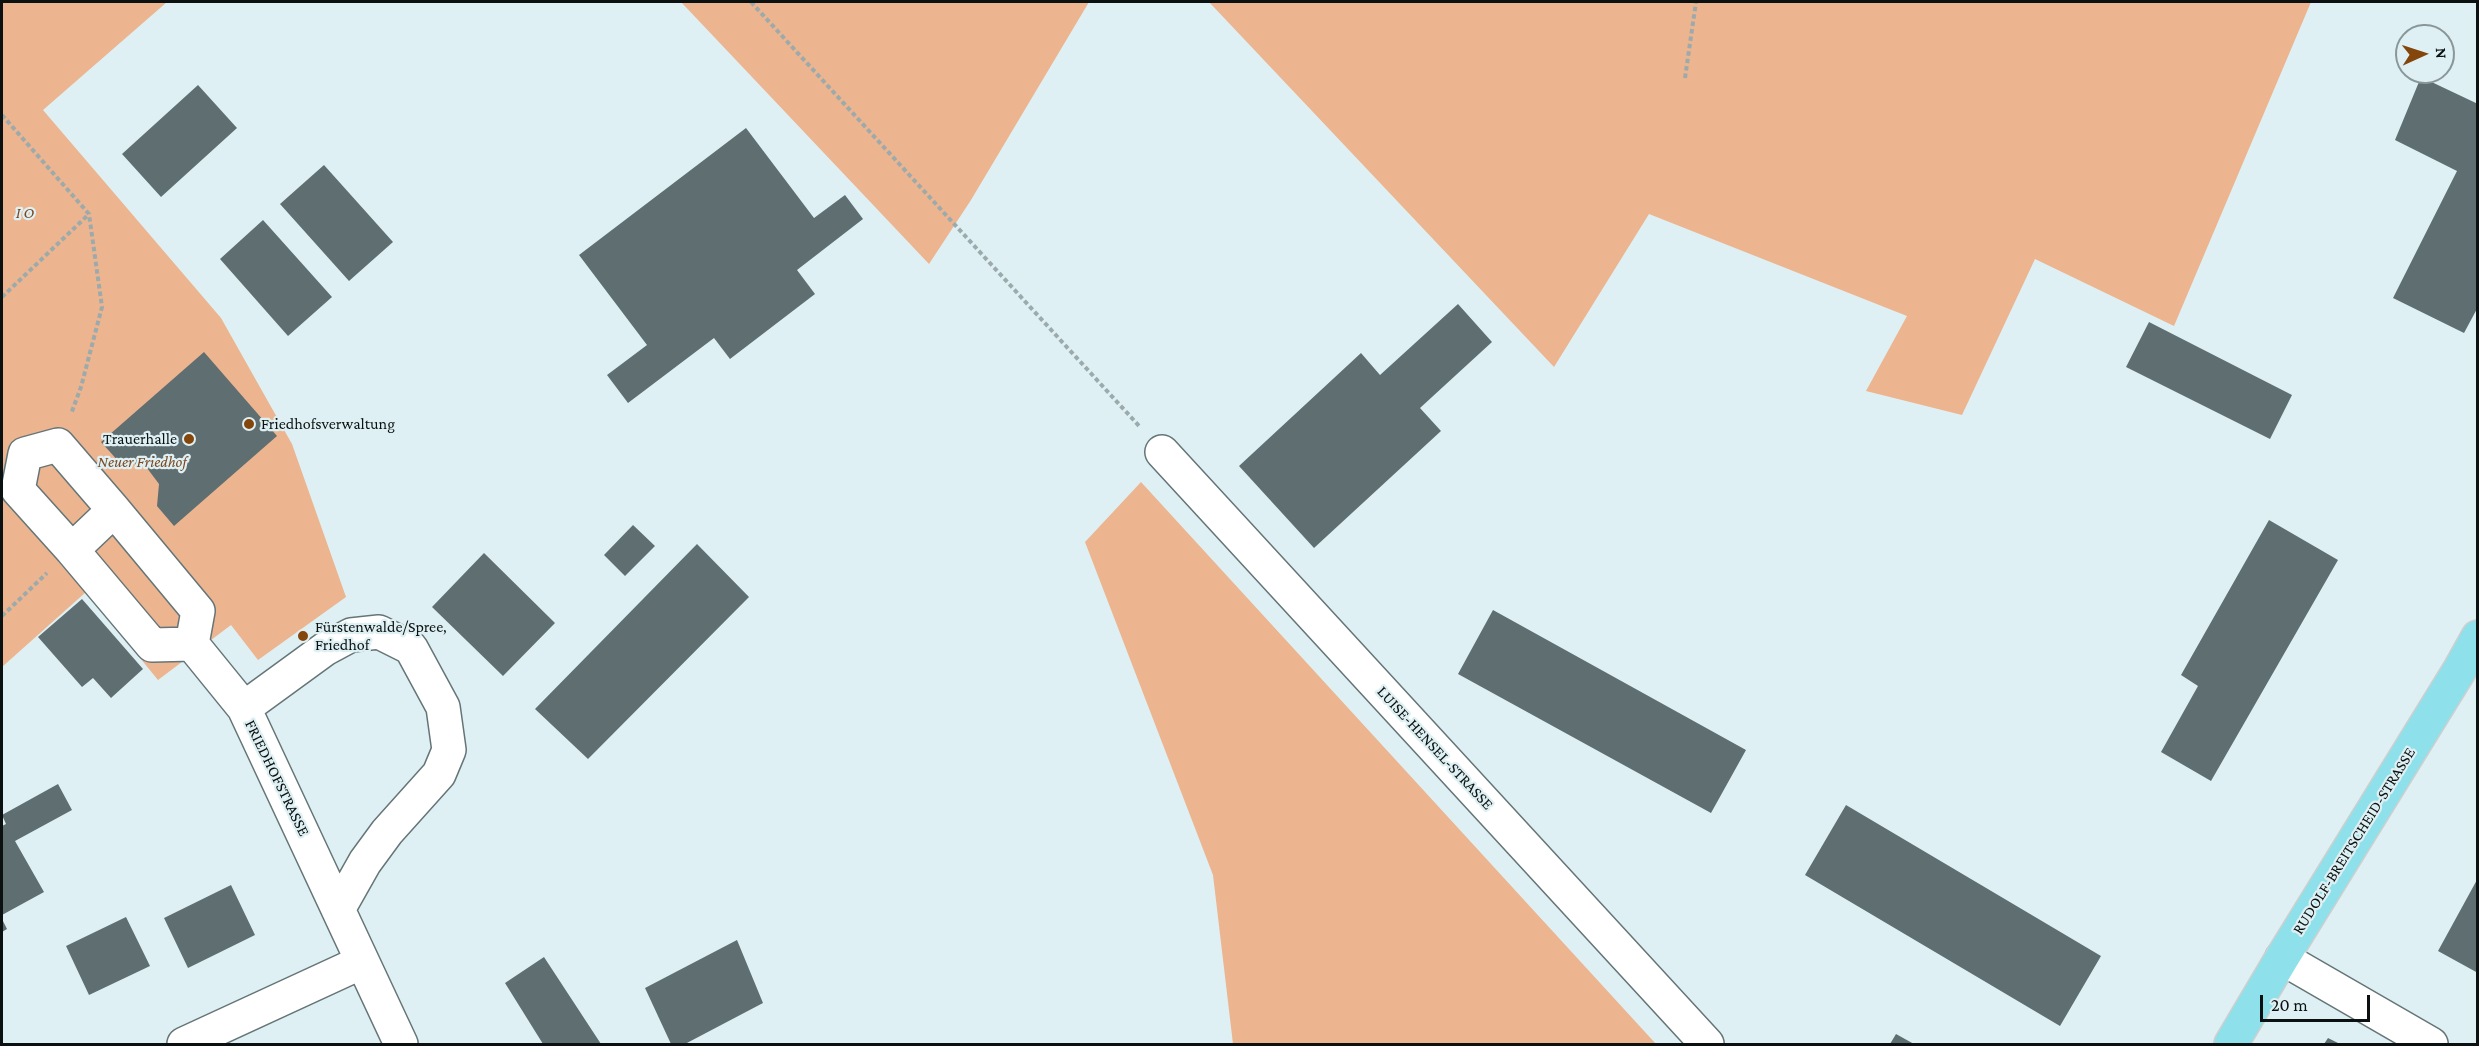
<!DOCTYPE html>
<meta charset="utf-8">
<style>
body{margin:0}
#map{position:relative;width:2479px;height:1046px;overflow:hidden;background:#def0f3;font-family:"Crimson Pro",serif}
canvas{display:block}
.frame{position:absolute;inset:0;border:3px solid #0b1111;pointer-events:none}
.north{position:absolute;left:2395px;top:24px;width:60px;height:60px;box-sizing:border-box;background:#def0f3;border:2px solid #8a9799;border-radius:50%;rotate:87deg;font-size:16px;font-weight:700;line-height:24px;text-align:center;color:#0b1111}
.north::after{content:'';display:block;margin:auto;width:21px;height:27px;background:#85460c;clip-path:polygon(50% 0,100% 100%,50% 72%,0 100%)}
.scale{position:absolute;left:2260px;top:995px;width:110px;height:27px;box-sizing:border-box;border:3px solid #0b1111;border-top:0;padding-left:8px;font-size:18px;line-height:21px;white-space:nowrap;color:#0b1111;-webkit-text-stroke:4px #def0f3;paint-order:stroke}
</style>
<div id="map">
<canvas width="2479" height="1046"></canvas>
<div class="frame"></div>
<div class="north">N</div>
<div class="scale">20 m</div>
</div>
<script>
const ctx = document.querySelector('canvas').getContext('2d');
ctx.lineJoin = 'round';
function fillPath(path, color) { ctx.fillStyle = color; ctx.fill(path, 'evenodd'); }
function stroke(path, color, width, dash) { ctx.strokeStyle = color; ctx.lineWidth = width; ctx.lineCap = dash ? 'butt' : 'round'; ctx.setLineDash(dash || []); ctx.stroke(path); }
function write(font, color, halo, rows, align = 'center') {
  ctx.font = font + ' "Crimson Pro",serif'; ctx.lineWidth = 4.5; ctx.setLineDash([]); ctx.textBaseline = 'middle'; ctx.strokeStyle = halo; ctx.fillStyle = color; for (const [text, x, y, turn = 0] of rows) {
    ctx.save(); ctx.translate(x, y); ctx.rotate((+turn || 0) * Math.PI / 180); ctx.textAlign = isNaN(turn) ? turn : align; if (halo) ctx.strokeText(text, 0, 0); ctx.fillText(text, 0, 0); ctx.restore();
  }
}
fillPath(new Path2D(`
 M2,2H167L43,110L221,318L292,444L346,597L258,660L231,625L158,680L86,592L2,667Z
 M681,2H1089L971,200L929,264Z
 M1209,2H2311L2174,326L2035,259L1962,415L1866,391L1907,316L1649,214L1554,367Z
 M1141,482L1656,1044H1233L1213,875L1085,542Z`), '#ecb48f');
fillPath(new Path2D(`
 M2421,77L2478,104V307L2464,333L2393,298L2457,171L2395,140Z
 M198,85L237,128L161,197L122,154Z
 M746,128L814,218L845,195L863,219L797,270L815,294L730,359L714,338L628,403L607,375L647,345L579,255Z
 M324,165L393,242L349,281L280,204Z
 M263,220L332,297L288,336L220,259Z
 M1458,304L1492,342L1420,408L1441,431L1314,548L1239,466L1361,353L1380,375Z
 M2149,322L2292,395L2270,439L2126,367Z
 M204,352L277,436L174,526L157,506L159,484L144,464L120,463L101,442Z
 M2269,520L2338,560L2211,781L2161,752L2198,686L2181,675Z
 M633,525L655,546L625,576L604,555Z
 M697,544L749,597L588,759L535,709Z
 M484,553L555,623L503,676L432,607Z
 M82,599L143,669L111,698L93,678L82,687L38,637Z
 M1493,610L1746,750L1711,813L1458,674Z
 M58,784L72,810L15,841L44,892L2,915V826L6,824L2,815Z
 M1846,805L2101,956L2060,1026L1805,875Z
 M2478,878V973L2438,951Z
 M231,885L255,935L188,968L164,918Z
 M126,917L150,966L89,995L66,946Z
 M2,919L7,929L2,932Z
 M737,940L763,1003L685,1044H671L645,988Z
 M544,957L601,1044H543L505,983Z
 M1896,1034L1914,1044H1890Z
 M2328,1038L2340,1044H2324Z`), '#5f6f71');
const minor = new Path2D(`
 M1162,452L1707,1044
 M114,510L198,611L192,644L152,645L72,550Z
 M72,550L18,490L25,454L58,445L114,510
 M192,644L244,708L401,1044
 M244,708L325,649L351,635L379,632L411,648L443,707L449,750L439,774L387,832L365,862L339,908
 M2282,958L2431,1044
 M184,1044L362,962`);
const major = new Path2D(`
 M2231,1044L2282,958L2459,671L2478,637`);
stroke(minor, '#657577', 36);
stroke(major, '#cecfcf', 36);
stroke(new Path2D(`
 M751,2L1140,427
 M1685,78L1696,2
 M2,115L89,214L102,307L81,387L71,414
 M2,297L88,215
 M2,616L47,573`), '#9caaac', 4, [4.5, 3]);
stroke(minor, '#fff', 33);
stroke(major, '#8ee0ea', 33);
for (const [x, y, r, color] of [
 [249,424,6,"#85460c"],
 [189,439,6,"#85460c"],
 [303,636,6,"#85460c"]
]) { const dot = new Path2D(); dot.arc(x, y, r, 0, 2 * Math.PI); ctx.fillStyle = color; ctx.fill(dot); stroke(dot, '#def0f3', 2); }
write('italic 16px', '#7b4821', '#def0f3', [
 ["I O",25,213],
 ["Neuer Friedhof",142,462]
]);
write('16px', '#0b1111', '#def0f3', [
 ["Friedhofsverwaltung",261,424],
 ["Trauerhalle",177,439,"right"],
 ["Fürstenwalde/Spree,",315,627],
 ["Friedhof",315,645]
], 'left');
write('16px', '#0b1111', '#def0f3', [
 ["LUISE-HENSEL-STRASSE",1435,748,47],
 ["FRIEDHOFSTRASSE",277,778,64],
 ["RUDOLF-BREITSCHEID-STRASSE",2354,841,-58]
]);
</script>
